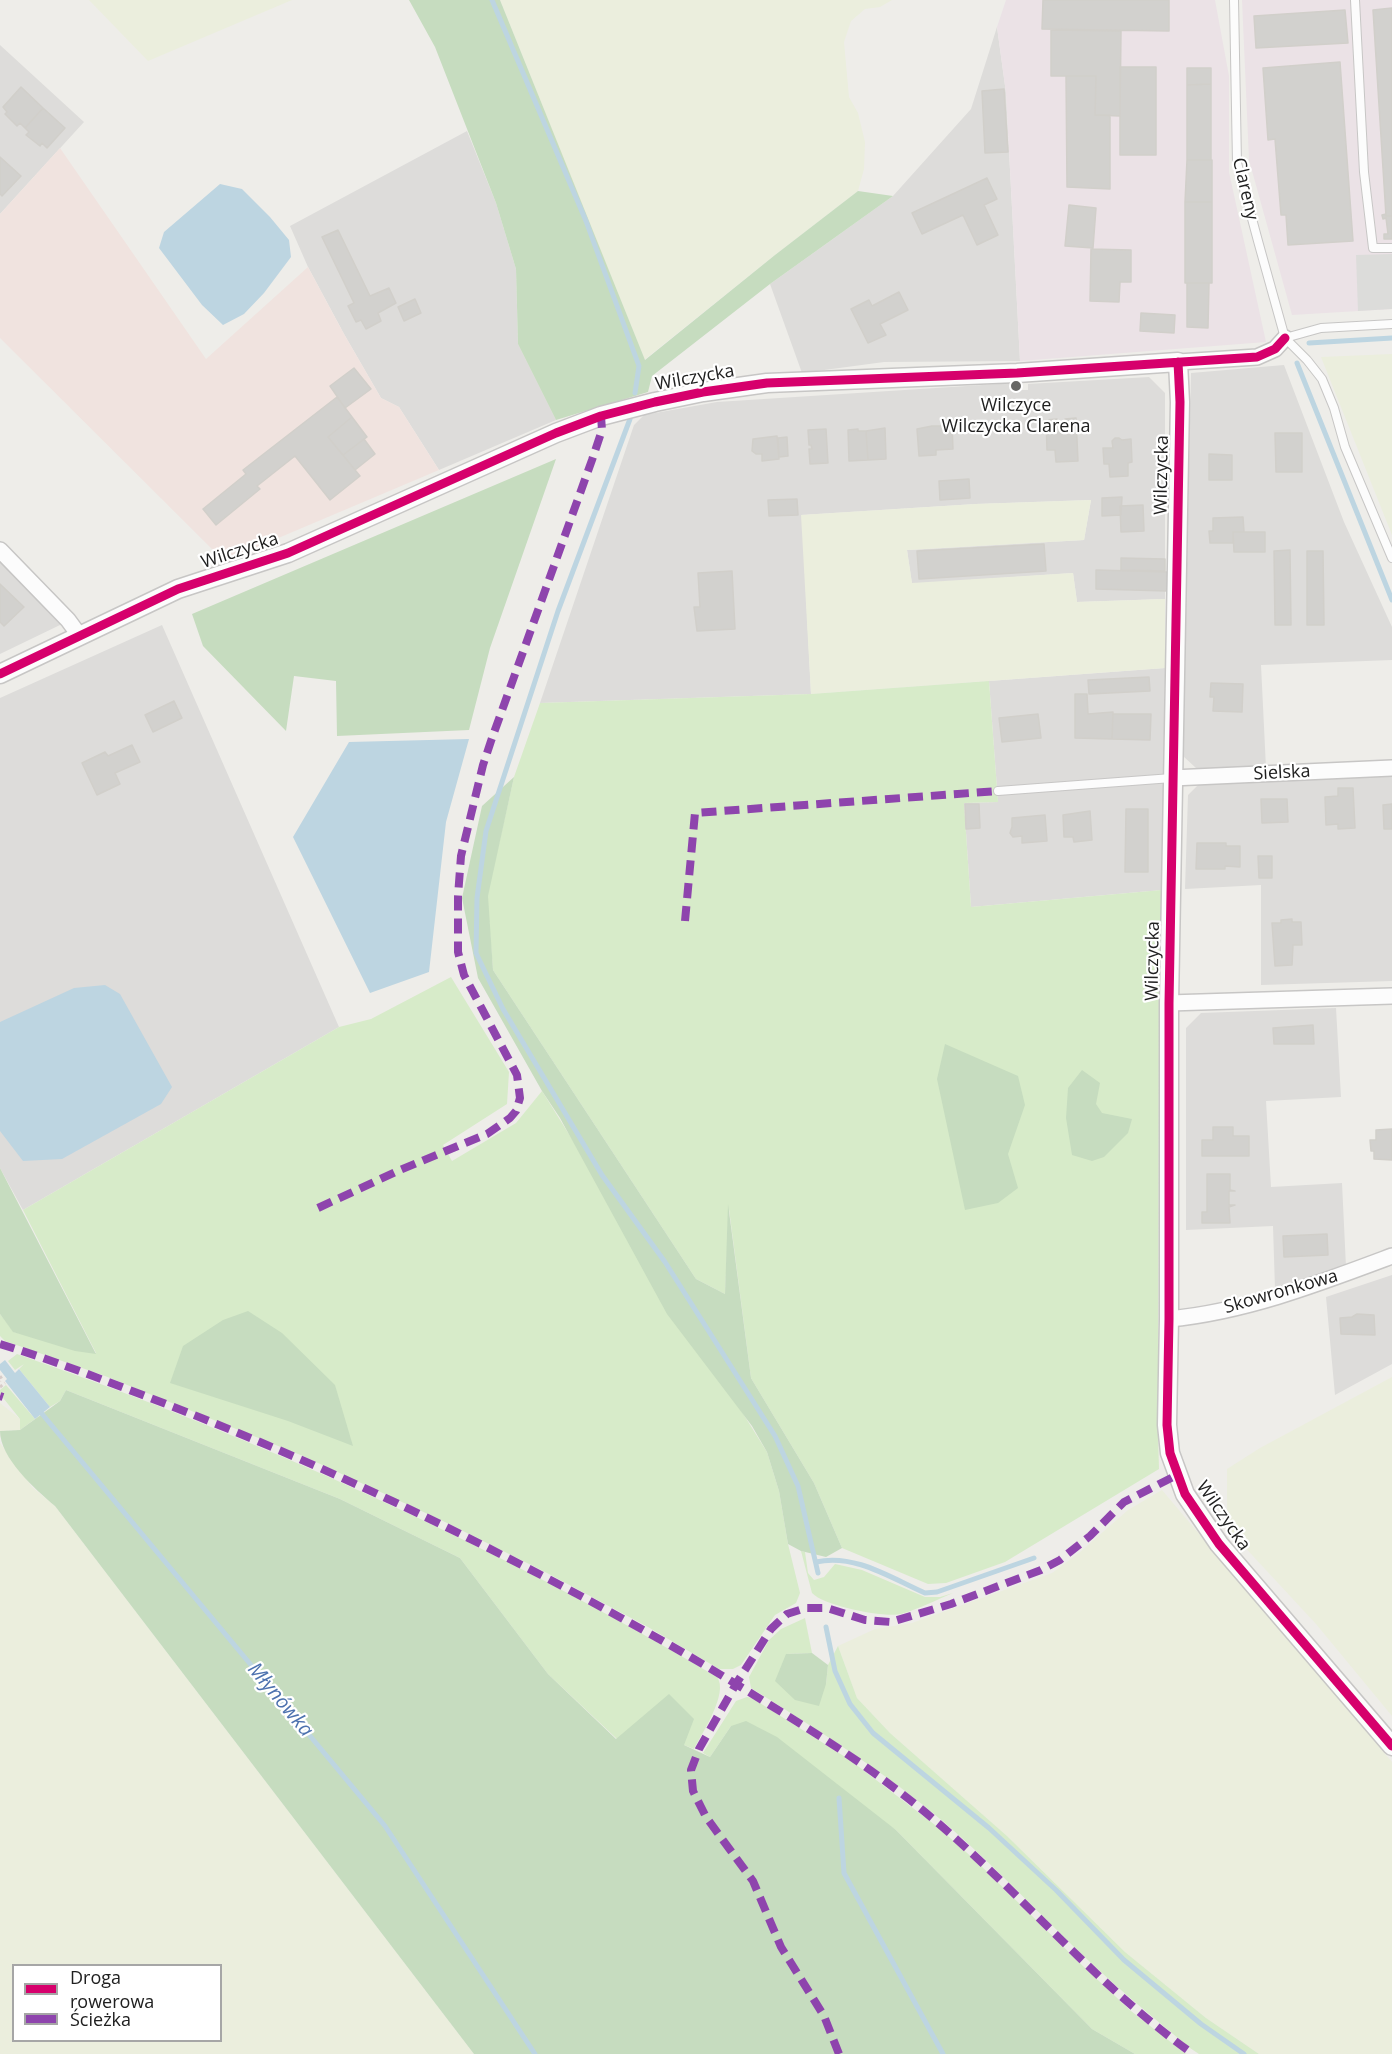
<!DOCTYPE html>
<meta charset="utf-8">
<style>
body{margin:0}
#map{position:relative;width:1392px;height:2054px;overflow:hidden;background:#eeede9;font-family:"Open Sans",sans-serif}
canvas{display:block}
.legend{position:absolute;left:12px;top:1964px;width:210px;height:78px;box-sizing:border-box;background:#fff;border:2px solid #a6a6a6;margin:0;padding:8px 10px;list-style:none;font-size:18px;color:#202020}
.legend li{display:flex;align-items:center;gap:12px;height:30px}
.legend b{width:30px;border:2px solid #a6a6a6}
</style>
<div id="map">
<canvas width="1392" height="2054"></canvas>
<ul class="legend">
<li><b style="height:8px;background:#d6006c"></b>Droga rowerowa</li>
<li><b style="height:8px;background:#8e44ad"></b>Ścieżka</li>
</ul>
</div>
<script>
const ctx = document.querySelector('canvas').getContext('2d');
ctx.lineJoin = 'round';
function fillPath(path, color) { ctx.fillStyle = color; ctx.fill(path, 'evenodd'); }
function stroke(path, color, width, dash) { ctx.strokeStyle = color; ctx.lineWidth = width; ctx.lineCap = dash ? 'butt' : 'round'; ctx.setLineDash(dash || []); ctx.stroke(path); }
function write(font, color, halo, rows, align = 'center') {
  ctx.font = font + ' "Open Sans",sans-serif'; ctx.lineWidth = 4.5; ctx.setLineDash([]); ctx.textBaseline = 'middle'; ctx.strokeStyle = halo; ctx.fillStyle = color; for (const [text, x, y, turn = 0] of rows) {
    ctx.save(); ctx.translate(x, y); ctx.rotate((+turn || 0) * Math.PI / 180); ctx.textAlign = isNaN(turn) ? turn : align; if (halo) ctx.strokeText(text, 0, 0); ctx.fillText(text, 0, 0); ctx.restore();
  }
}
fillPath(new Path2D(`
 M997,27L1006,93L1020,361L884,362L802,373L770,284L893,196L971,109Z
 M0,45L84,122L0,214Z
 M467,131L496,203L516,269L518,344L556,420L439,470L399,407L381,398L344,334L308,267L290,226Z
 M1284,365L1344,522L1392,627V660L1261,665L1266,768H1196L1183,756L1191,373Z
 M1149,377L1165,393V599L1077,602L1073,573L912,584L907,550L1084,540L1091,500L976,504L802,515L811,694L540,703L634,425L644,415L717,402L1014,383L1015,390H1028V384Z
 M0,557L59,618L60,625L0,654Z
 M162,625L339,1027L23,1210L0,1168V698Z
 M1165,668L1162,890L971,907L964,803L998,802L989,681Z
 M1392,775V981L1261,985V885L1185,889L1188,795L1199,784Z
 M1336,1008L1341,1097L1266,1101L1271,1187L1342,1183L1346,1267L1275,1289L1273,1226L1186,1230V1028L1201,1013Z
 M1392,1275V1364L1335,1395L1326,1297Z`), '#dddcda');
fillPath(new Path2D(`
 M60,148L206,359L308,267L344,334L381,398L399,407L439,470L224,561L0,338V214Z`), '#f0e3df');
fillPath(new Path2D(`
 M1006,0H1215L1229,76V172L1266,342L1020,361L1006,93L997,27Z
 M1242,0H1392V309L1292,315L1249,160Z`), '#ebe2e6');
fillPath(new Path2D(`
 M1392,254V309L1358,311L1356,255Z`), '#dcdcda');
fillPath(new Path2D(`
 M89,0H292L148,61Z
 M500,0H892L880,7L865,9L851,21L844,42L849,97L858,113L865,142L864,169L858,191L775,255L644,360Z
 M1392,354V535L1321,357Z
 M1091,500L1084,540L907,550L912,583L1073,573L1077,602L1165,599V668L811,694L801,515L976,504Z
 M1392,1377V1716L1316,1624L1227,1528V1469L1260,1448Z
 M0,1403L20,1419V1430L0,1431Z
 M0,1443L32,1487L55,1506L474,2054H0ZM14,1966H220V2040H14Z
 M1162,1490L1392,1762V2054H1259L1206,2018L1125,1952L1007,1836L890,1733L857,1698L838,1646L875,1629L912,1623L1052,1573L1079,1553L1128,1510Z`), '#ebeedd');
fillPath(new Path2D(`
 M989,681L998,802L964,803L971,907L1162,890L1159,956L1158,1433L1159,1469L1005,1562L946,1583L928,1584L842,1548L814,1483L751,1378L729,1209L725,1294L696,1279L493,970L487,896L514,777L540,703L811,694Z
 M451,977L509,1072L507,1104L443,1145L452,1161L516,1123L542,1091L767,1452L779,1491L788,1544L800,1593L796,1603L775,1615L741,1665L733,1669H719L648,1627L547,1573L445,1522L303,1456L105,1376L5,1341L0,1336V1314L14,1332L96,1353L23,1210L339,1027L371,1019Z
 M17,1354C261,1439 495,1545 717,1677C729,1693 702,1733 694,1749L684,1745L617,1739L548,1674L460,1558L340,1499L66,1390L60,1401L50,1407L19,1369L24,1364L15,1370L8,1361Z
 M6,1385L35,1419L20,1430V1419L0,1394V1390Z
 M801,1551L805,1552L808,1573L814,1580L824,1577L835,1564L862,1570L925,1597H940L953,1593C936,1600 919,1609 901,1614C884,1618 824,1606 812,1593Z
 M805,1618L812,1653L786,1654L826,1684L828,1665L838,1646L857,1698L890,1733L1007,1836L1125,1952L1206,2018L1259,2054H1199L1190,2048C1156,2020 1122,1992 1090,1962C1041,1916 996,1867 945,1823C885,1772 818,1730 751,1688L749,1677L769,1640L781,1629Z
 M747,1697L752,1698L850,1760L939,1828L975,1860L1084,1967L1131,2011L1186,2054H1135L1092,2029L896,1830L731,1726L710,1757L703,1753L736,1701Z`), '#d7ebc9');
fillPath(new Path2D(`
 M409,0H500L645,360L775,255L858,191L893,196L770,284L652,376L648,392L556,420L518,344L516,269L496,203L435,47Z
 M556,459L490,648L469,730L337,736L336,681L294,676L286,731L203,646L192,614Z
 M514,777L488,896L493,970L696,1279L725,1294L728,1204L751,1378L814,1483L842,1548L826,1557L801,1551L788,1544L779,1491L767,1452L752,1426L667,1314L560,1118L542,1091L478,978L462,898L482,806Z
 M945,1044L1018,1076L1025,1105L1008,1154L1018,1188L998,1203L965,1210L937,1079Z
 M1082,1070L1100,1083L1096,1104L1102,1113L1132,1119L1128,1133L1104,1157L1092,1161L1072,1155L1066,1118L1068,1088Z
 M0,1168L96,1354L75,1351L13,1332L0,1314Z
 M248,1311L282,1333L335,1385L353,1446L288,1421L170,1383L183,1346L223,1320Z
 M66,1390L340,1499L460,1558L548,1674L616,1739L669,1694L694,1719L684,1745L710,1757L731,1726L746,1721L777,1737L896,1830L1092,2029L1135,2054H474L55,1506C35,1489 0,1458 0,1431L20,1430L60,1401Z
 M812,1653L828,1665L826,1684L819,1706L795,1700L775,1681L786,1654Z`), '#c6dcbf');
fillPath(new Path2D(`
 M220,184L242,189L270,217L289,240L291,257L264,293L244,314L223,325L202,305L159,248L164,232Z
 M469,739L446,822L429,972L370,993L293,837L349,742Z
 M105,985L120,994L172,1087L161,1104L62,1159L23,1161L0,1131V1022L74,988Z
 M5,1360L15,1373L19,1369L50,1407L35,1419L5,1381L7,1379L0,1370V1364Z`), '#bdd5e1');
stroke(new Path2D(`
 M492,0L586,221L639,366L635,393
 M1309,343L1392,338
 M1297,363L1392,600
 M630,419L558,611L486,831L477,898L476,953L503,1009L602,1175L665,1262L775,1436L798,1486L818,1573
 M38,1409L385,1826L535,2054
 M816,1562C854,1553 891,1578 925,1593L937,1592L1034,1558
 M826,1627L835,1671L850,1704L873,1733L989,1828L1056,1890L1124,1960L1201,2024L1244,2054
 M839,1798L844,1873L943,2054`), '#bdd5e1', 5);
const building = new Path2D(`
 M1043,0H1169V31L1042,29Z
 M1392,8V216H1386L1373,10Z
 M1345,10L1348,43L1256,48L1254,16Z
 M1051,30L1121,31L1120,116L1095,115L1096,76H1051Z
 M1340,62L1353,241L1288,245L1286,215H1281L1275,139L1268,140L1263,68Z
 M1120,67H1156V155H1120Z
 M1187,68H1211V84L1187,85Z
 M1066,76H1096L1095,115H1110V189L1067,187Z
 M1211,84V160H1187V85Z
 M21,87L43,108L25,128L20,123L17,126L5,114L7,112L3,107Z
 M1004,89L1008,152L985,153L982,91Z
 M43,108L65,128L47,148L42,143L40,146L26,135L29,132L25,128Z
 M0,157L21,176L2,196L0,194Z
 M1187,160H1212V202H1185Z
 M987,178L997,199L984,205L998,235L977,245L963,215L922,234L912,213Z
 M1185,202H1212V283H1185Z
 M1069,205L1096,208L1093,248L1065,246Z
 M1386,214V216H1392V239H1384V234H1388L1386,218L1383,219L1382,215Z
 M338,230L370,296L389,288L396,303L378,313L381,321L366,329L361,320L356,322L348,306L354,303L322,237Z
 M1091,249L1131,250V282H1120L1119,302L1090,301Z
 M1187,283H1209L1208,328L1187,327Z
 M899,292L908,310L880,324L886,335L868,343L851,309L869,300L872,306Z
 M415,299L421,313L404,321L398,307Z
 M1141,313L1175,315L1174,333L1140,331Z
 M354,368L371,389L345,408L330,386Z
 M337,397L352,417L328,437L360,476L330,500L295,456L257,486L260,489L216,525L203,509L246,474L243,470Z
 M352,417L367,437L343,455L328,437Z
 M1076,418L1078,461L1056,462L1055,450H1047L1046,420L1057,419V422H1065V419Z
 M932,426H952L953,449L936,450V455L919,456L917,429Z
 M885,428L886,459L868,460L866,431Z
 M826,429L828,463L810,464L809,449H812L811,445H809L808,430Z
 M858,429V431H866L868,460L849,461L848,430Z
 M1275,433H1302V472H1276Z
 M777,436L779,459L762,461V454H756L752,451L753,439Z
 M787,437L788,456L779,457L778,438Z
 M1115,438H1119L1122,440L1131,439L1132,462L1128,463V476L1110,477L1109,464H1104L1103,448H1113L1112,441Z
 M364,439L375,454L355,470L343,455Z
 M1209,454L1232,455V480H1209Z
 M969,479L970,498L940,500L939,481Z
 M1122,497L1121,515L1102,516V498Z
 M797,499L798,515L769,516L768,500Z
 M1143,505L1144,531L1121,532L1120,506Z
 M1243,517L1244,532H1233V543H1210L1209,531H1213V518Z
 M1233,532H1265V552H1234Z
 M1044,544L1046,571L919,579L917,551Z
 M1290,550L1291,625H1275L1274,551Z
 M1307,551H1323L1324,625H1307Z
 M1121,558L1165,559V571L1121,570Z
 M1096,570L1168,572L1167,591L1096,589Z
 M732,571L735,629L697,631L694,607H700L698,573Z
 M0,584L24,607L4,626L0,622Z
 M1149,677L1150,691L1089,694L1088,680Z
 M1211,683L1243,684L1242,712L1213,711L1214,697H1210Z
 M1075,694H1087L1088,714L1113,712L1112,739L1075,738Z
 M174,701L182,718L153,732L145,715Z
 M1038,714L1041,738L1002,742L999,718Z
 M1113,714H1151L1150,740L1112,739Z
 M132,745L140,762L115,773L120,784L97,795L82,763L105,752L108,756Z
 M1338,788H1353L1355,828L1338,829V824L1326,825L1325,797L1338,796Z
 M1261,799H1287L1288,822L1262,823Z
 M965,804H979L980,828L966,829Z
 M1392,804V829H1384L1383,805Z
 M1126,809H1148V872H1125Z
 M1090,811L1092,840L1074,842L1073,837H1064L1063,815Z
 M1045,815L1047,841L1022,843V836L1013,837L1010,833L1012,827V818Z
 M1197,843H1226V846H1240V867L1225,866V869H1196Z
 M1258,856H1272V878H1259Z
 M1292,919V922H1301L1302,945H1293L1292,965L1275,966L1272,923H1281V920Z
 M1313,1025L1314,1044H1274L1273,1028Z
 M1213,1127H1233V1136H1249V1156H1202V1140H1213Z
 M1392,1129V1160L1374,1159V1151H1371L1370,1140H1376V1130Z
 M1207,1174H1230V1190L1235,1191H1229V1205H1235L1229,1207L1230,1223H1202V1212H1207Z
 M1327,1234L1328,1255L1284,1257L1283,1236Z
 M1357,1314L1374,1315L1375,1335L1341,1334L1340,1318L1352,1317Z`);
fillPath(building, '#d2d1ce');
stroke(building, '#d1cfca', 1.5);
const service = new Path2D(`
 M1234,0L1237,163L1258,241L1285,338L1307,360L1322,379L1334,408L1345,447L1392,558
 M1355,0L1364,172L1373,248H1392
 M1285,338L1321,328L1392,324
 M998,791L1172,778`);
const minor = new Path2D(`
 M1178,362L1257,357L1275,349L1285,338
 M0,550L68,620L79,635
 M1172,778L1392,768
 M1169,1003L1392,996
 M1169,1319C1245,1312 1320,1283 1392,1256`);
const tertiary = new Path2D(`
 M0,674L178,589L288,553L556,433L601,416L655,402L703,392L767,383L1017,373L1178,362L1180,402L1169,1003V1319L1167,1425L1170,1453L1185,1494L1219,1544L1392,1746`);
stroke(service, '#c7c6c5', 10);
stroke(minor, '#c7c6c5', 18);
stroke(tertiary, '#c7c6c5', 21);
stroke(new Path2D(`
 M0,1376L2,1379L0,1381
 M0,1387L5,1383`), '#d7ccc9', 3, [3, 3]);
stroke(service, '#fcfcfc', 8);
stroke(minor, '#fcfcfc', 15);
stroke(tertiary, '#fcfcfc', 18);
stroke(new Path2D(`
 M685,921L695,813L998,791
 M318,1208L400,1170L487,1134L510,1118L516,1111L520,1098L517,1075L464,975L458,952V896L461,856L483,765L491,741L592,460L602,430L601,416
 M0,1344C56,1361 111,1383 166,1404C282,1449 395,1500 506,1557C596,1603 684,1651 770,1705C812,1731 854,1757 893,1787C1001,1867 1083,1976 1193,2054
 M0,1396L3,1397
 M839,2054L824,2016L781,1947L753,1881L706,1817L693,1791L691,1770L699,1749L736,1684L771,1629L787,1614L806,1608H827L865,1620L891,1622L951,1604L1041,1570L1060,1560L1090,1536L1124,1502L1177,1475`), '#8e44ad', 8, [15, 8]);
stroke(new Path2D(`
 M1178,362L1180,402L1169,1003V1319L1167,1425L1170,1453L1185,1494L1219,1544L1392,1746
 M0,674L178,589L288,553L556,433L601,416L655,402L703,392L767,383L1017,373L1257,357L1275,349L1285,338`), '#d6006c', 9);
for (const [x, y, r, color] of [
 [1016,386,6,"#686866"]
]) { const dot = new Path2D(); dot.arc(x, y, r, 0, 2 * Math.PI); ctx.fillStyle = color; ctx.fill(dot); stroke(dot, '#fff', 2); }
write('18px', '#202020', '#fff', [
 ["Clareny",1245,189,77],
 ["Wilczycka",695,378,-10],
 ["Wilczycka",1162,475,-89],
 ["Wilczycka",240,551,-18],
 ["Sielska",1282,773,-3],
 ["Wilczycka",1153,961,-89],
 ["Skowronkowa",1281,1292,-16],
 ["Wilczycka",1223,1516,55]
]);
write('18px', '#202020', '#fff', [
 ["Wilczyce",1016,406],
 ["Wilczycka Clarena",1016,427]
]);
write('italic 20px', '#4d72af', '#fff', [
 ["Młynówka",280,1700,50]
]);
</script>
